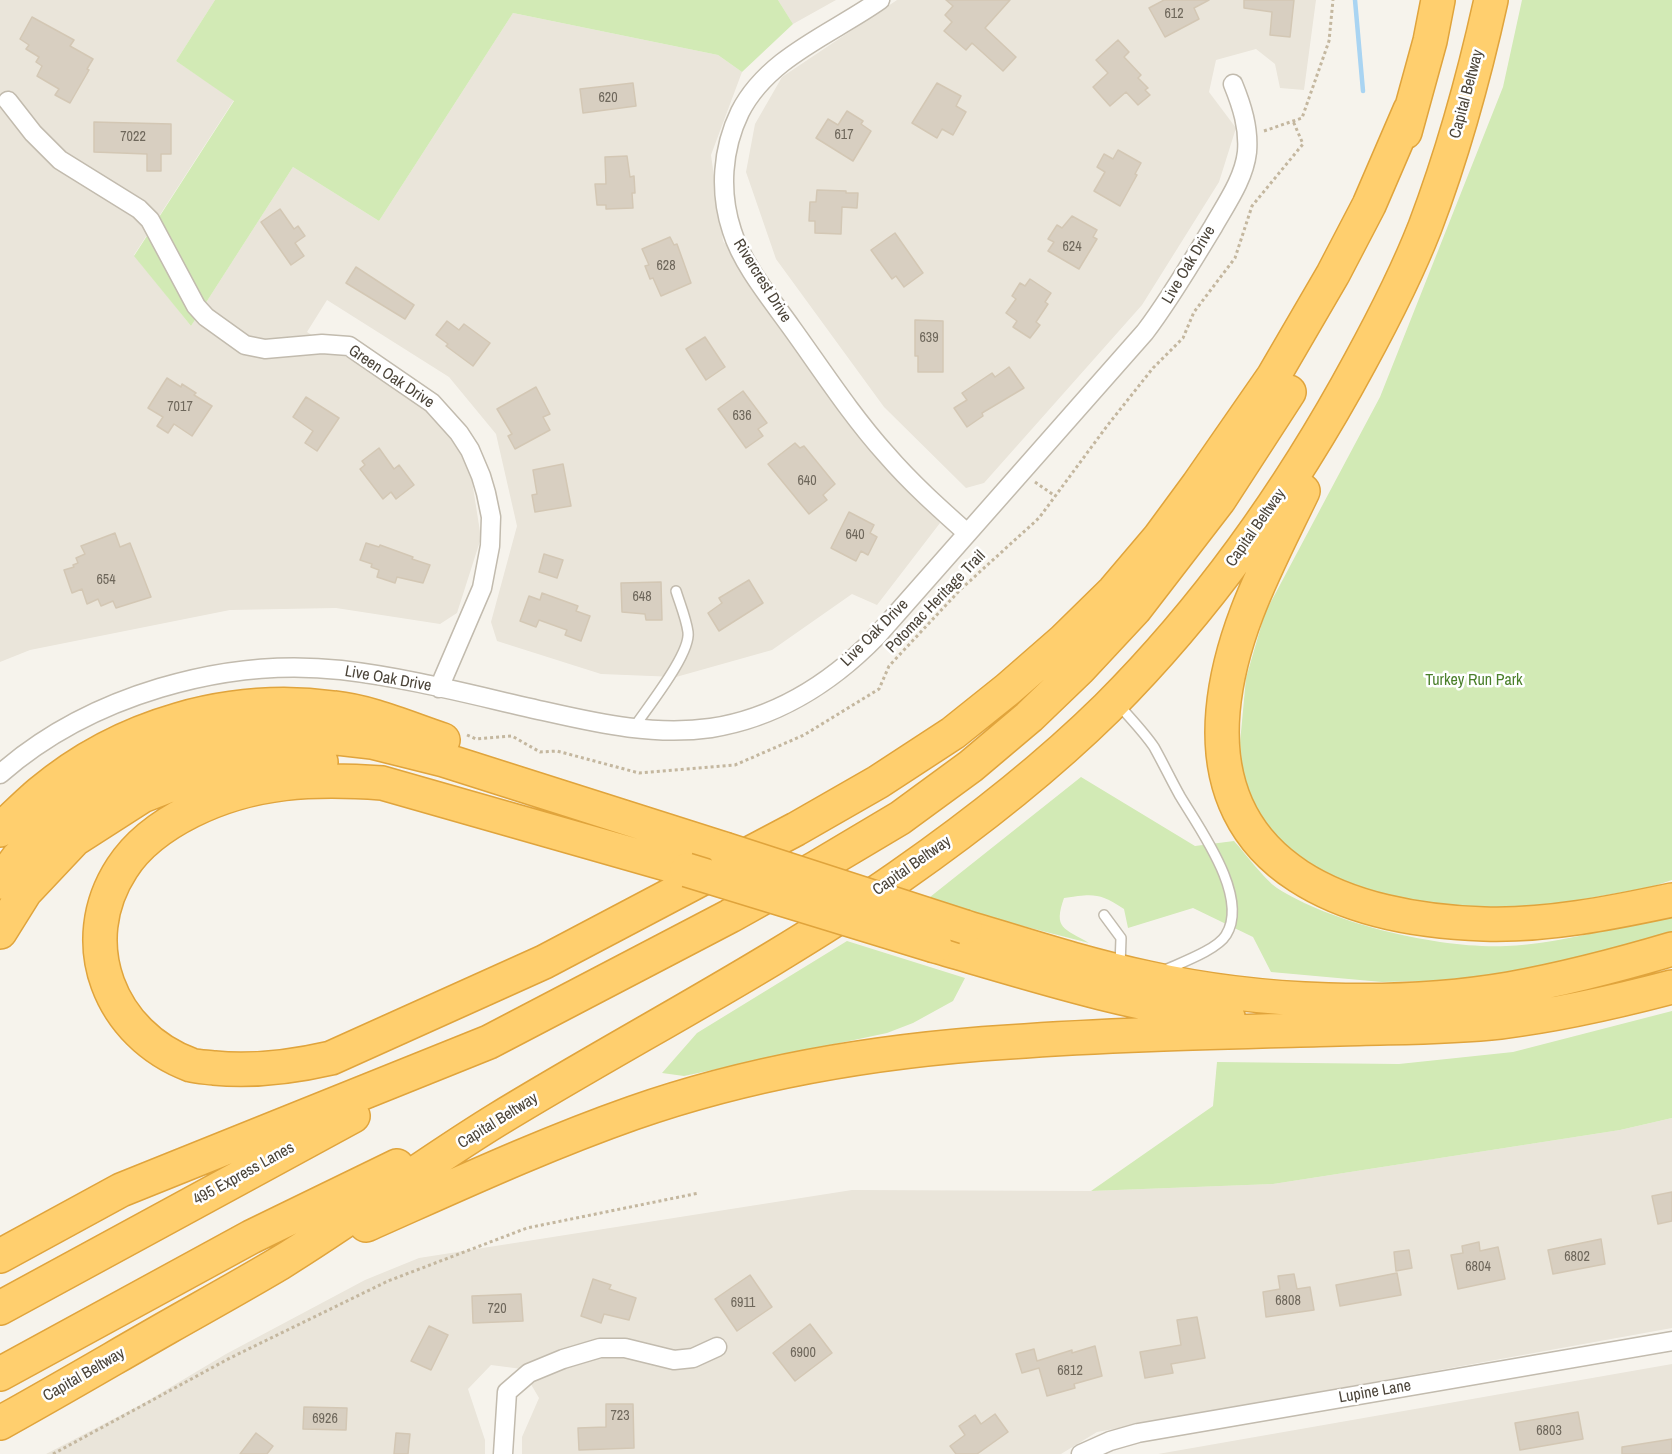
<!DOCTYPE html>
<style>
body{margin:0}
canvas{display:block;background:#f6f3ec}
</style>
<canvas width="1672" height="1454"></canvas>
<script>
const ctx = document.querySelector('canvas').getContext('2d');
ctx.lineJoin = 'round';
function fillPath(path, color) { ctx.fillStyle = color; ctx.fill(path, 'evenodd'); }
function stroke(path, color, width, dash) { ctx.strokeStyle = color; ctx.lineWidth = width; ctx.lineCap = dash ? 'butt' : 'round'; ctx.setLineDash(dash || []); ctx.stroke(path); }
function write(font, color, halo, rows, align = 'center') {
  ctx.font = font + ' "Archivo Narrow",sans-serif'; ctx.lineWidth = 5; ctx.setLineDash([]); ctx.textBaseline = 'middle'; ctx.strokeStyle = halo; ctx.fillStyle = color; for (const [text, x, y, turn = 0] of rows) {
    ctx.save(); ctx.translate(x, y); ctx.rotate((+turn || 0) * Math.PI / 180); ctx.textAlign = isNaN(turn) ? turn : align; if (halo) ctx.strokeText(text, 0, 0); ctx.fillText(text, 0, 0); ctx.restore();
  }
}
fillPath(new Path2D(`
 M0,0H215L176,61L234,100L134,255L191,326L293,167L379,221L513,13L718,55L742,72L711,155L723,241L832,398L940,523L877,605L852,594L772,650L676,677L601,674L497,641L491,622L517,526L496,434L449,377L327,300L307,332L428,408L469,462L481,538L457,613L440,624L336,608L230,610L30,650L0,662Z
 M778,0H836L793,24Z
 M897,0H1316L1304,90L1280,88L1275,64L1256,49L1216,60L1209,92L1236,128L1219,182L1142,305L984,483L966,488L884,407L776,259L746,172L755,124L782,77Z
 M1672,1118V1328L1097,1432L1061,1454H522V1437L539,1398L522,1369L491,1365L468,1389L485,1440V1454H46L144,1403L226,1354L365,1280L419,1258L852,1190L1091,1191L1273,1184L1620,1130Z
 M1672,1364V1454H1158Z`), '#eae5da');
fillPath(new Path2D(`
 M215,0H778L793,24L742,72L718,55L513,13L379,221L293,167L191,326L134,256L234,101L176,61Z
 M1522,0H1672V880L1651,887L1546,906L1479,910L1418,904L1351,887L1303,865L1264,826L1244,783L1240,743L1246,678L1265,613L1380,397L1503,87Z
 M1081,777L1195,846L1234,841C1245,853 1264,879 1277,888C1333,924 1440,949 1506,946C1562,944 1618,926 1672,913V936L1556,966L1462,980L1382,982L1271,972L1253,937L1193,908L1128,928L1124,909C1099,892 1092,894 1064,898C1053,929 1064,928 1089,943L925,901Z
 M847,941L965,978L953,1001L913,1023L887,1033L684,1076L662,1073L697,1033Z
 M1672,1011V1118L1620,1130L1273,1184L1091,1191L1213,1106L1217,1062L1399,1064L1513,1052Z`), '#d2eab5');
stroke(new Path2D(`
 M1355,0L1363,91`), '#a9d4f2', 4.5);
const building = new Path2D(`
 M946,0H1010L985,28L1016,57L1003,71L972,43L966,50L944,31L952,22L945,15L953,6Z
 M1164,0H1209L1194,8L1199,19L1165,37L1149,8Z
 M1244,0H1294L1290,37L1270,35L1272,12L1244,8Z
 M32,17L74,40L70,46L93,59L87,69L89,70L70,103L55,95L59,89L37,76L42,66L36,62L39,57L26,49L29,45L20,39Z
 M1118,40L1129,52L1124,57L1141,75L1138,78L1148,88L1145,90L1150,95L1138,105L1126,92L1110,106L1093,87L1108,73L1096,60Z
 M633,83L636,106L583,113L580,89Z
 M937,83L961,96L956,106L966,112L953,135L942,129L937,138L912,123Z
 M847,111L863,121L861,124L871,131L853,161L816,138L828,119L838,125Z
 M94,122L171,124V154H161V171H147V154L94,152Z
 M1118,150L1141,163L1135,174L1137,175L1120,206L1094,191L1105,172L1097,167L1104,154L1113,159Z
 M627,156L630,177L634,176L635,193H632L633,208L606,209V205H597L595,184H606L605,157Z
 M817,190L846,191V193H858L857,208L842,207L841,234L815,233V221H809L810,202H816Z
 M280,209L294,229L298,226L305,236L295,243L304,256L291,265L261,222Z
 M1072,216L1097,230L1093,237L1097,239L1079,269L1048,251L1054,242L1048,239L1057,225L1062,228Z
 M895,233L923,273L904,287L896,276L892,279L871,250Z
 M670,237L674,245L677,244L691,283L661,296L653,278L650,279L645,266L649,265L642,249Z
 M356,267L414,305L405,319L346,283Z
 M1030,279L1051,293L1045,302L1048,304L1036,322L1040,325L1030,338L1013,327L1017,321L1006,313L1016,299L1012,296L1020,283L1025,286Z
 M915,320L943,321V372H918V356H915Z
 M447,321L459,330L464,324L490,343L473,366L446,346L448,344L436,335Z
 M705,337L725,367L706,380L686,349Z
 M1009,367L1024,388L982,413L983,416L967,427L954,408L967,400L962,393L992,373L995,377Z
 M167,378L181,387L182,384L196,393L194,395L212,406L192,436L174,424L168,433L157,426L163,417L148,408Z
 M536,387L550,414L543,417L550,430L515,449L508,436L512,434L497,409Z
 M743,391L767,423L758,429L763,436L746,448L718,409Z
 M306,397L339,418L317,451L305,443L313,431L293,417Z
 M795,443L800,448L804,446L835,484L823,495L827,500L809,514L768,464Z
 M379,448L394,469L399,465L414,485L396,499L391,492L383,499L360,469L365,465L362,461Z
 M563,464L571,506L535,512L532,495L537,494L533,470Z
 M849,512L874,525L870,533L877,537L868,555L861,551L856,561L831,548Z
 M115,533L120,547L130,543L151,597L116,608L113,601L101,606L98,599L87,604L82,589L72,593L64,570L74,567L73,565L78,563L76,558L85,554L81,546Z
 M366,543L379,547L380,545L413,557L412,559L430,565L423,583L397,577L395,583L377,577L379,570L371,567L372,564L360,560Z
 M544,554L563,560L557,578L539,572Z
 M749,580L763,603L719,631L708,613L722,603L719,598Z
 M661,582L662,620H646L645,614L622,612L621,583Z
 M542,593L578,606L576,611L590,616L581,641L565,635L567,630L539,620L536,627L520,621L529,596L540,600Z
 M1672,1192V1221L1658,1224L1652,1196Z
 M1601,1239L1605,1264L1553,1274L1548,1250Z
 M1479,1242L1480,1251L1498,1247L1505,1279L1458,1289L1451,1255L1463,1253L1462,1246Z
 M1409,1250L1412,1268L1396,1271L1394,1252Z
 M1397,1273L1401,1295L1340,1306L1336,1285Z
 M1294,1274L1297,1289L1310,1287L1314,1310L1266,1317L1263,1292L1280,1289L1278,1276Z
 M750,1275L772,1307L737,1331L715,1299Z
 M593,1279L611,1285L609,1289L636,1298L629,1320L604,1314L601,1323L581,1316Z
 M521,1294L523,1321L473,1323L472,1296Z
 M1197,1317L1205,1358L1171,1364L1173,1373L1145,1378L1140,1352L1181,1345L1177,1320Z
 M810,1324L832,1353L795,1381L773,1353Z
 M429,1326L448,1335L431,1370L411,1361Z
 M1095,1346L1102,1376L1074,1384L1075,1388L1047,1396L1039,1368L1022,1373L1016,1354L1034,1349L1037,1361L1072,1350V1353Z
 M606,1404H633L634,1448L579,1450L578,1428L606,1427Z
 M304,1407L347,1408L346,1430L303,1429Z
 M1578,1412L1583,1439L1520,1450L1515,1423Z
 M995,1414L1008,1432L977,1454H956L950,1446L965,1435L959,1426L975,1415L981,1424Z
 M256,1433L273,1446L267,1454H240Z
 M396,1433L410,1434L408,1454H394Z
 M1672,1439V1454H1622V1447Z`);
fillPath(building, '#d8cfc1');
stroke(building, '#d3c7b4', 1.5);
const service = new Path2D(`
 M1118,704C1130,718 1144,732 1154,747C1163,763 1171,780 1180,796C1199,828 1250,897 1226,935C1217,950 1180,963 1163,971
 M633,729C646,709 691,654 688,632C686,618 680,604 676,591
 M1104,915L1121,938L1120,966`);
const minor = new Path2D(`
 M880,0C832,34 768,57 740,112C722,149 719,192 732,231C742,264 771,299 791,327C822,370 851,415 886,454C911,483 939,508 967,533
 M8,101L33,133L60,160L139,209L150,220L196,306L206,317L245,345L265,349L322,344L349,346L432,403L459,433L470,450L481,476L486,493L491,517L490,546L482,588L439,688
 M0,774C89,696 224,657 341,670C411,678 480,697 548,712C601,724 656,736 711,728C775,718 831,683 876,637L1145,332C1170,299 1191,263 1213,227C1226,204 1244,179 1247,152C1249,128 1242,106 1233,84
 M503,1454L507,1392L529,1373L563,1359L600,1348H625L674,1360L693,1358L717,1347
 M1081,1454L1110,1441L1138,1433L1672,1341`);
const motorway = new Path2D(`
 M1405,132L1430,41L1438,0
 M1303,491C1269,562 1230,631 1223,711C1209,871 1351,920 1484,924C1546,926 1611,913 1672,900
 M0,830C13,818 26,805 40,793C121,725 230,694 334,708C371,712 407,728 443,740
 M687,870L382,783C315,778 253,780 191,811C165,824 138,843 122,868C73,943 110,1035 191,1065C198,1067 207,1067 214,1068C254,1072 292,1067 331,1058L544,962L796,829L878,782L953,733L1008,689L1063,641L1114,591L1159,538L1198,485L1273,377L1333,274L1369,205L1410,110
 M0,882L18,858L64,812L114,778L168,755L242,737L311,735L372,742L444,760L724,849
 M965,927C1025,945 1086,965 1148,978C1259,1003 1397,1008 1509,989C1564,979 1618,965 1672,949
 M0,932L25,892L75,839L142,796L214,768L281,761L321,762
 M935,946C1032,974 1127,1005 1228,1017
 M366,1225C454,1186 542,1145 633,1113C753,1071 883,1050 1009,1042C1119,1034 1229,1032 1339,1029C1393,1027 1447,1028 1500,1022C1559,1015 1615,1002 1672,987
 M0,1256L121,1190L489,1042L730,916L816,868L900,818L971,766L1029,717L1080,668L1135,609L1219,500L1289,392
 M0,1308L353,1116
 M0,1374L251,1237L397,1166
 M0,1423C56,1392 112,1359 168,1327C205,1306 243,1285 280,1263C353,1218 422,1166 495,1121C629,1039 770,967 899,877C972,826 1044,770 1107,708C1209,606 1292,488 1360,362C1384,318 1407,273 1425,227C1453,153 1474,77 1491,0`);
stroke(service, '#c2bbae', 12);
stroke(minor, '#c2bbae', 21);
stroke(motorway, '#e0a43c', 36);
stroke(new Path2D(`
 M1264,131L1302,118L1329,41L1333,0
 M1035,482L1055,496
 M467,735L476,739L512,736L540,752L557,751L639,773L735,765L804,735L879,689L889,666L961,589L1039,518L1107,426L1153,368L1183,338L1194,312L1235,258L1252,206L1303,144L1293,121
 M53,1454L230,1358L388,1281L527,1228L699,1193`), '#c4b79f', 3, [3, 3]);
stroke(service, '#fff', 9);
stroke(minor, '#fff', 18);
stroke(motorway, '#ffcf6e', 33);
const motorwayBridge = new Path2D(`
 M724,849L965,927
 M687,870L935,946`);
stroke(motorwayBridge, '#e0a43c', 36, []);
stroke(motorwayBridge, '#ffcf6e', 33);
write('14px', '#6e675b', null, [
 ["612",1174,14],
 ["620",608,98],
 ["617",844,135],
 ["7022",133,137],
 ["624",1072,247],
 ["628",666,266],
 ["639",929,338],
 ["7017",180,407],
 ["636",742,416],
 ["640",807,481],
 ["640",855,535],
 ["654",106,580],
 ["648",642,597],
 ["6802",1577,1257],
 ["6804",1478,1267],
 ["6808",1288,1301],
 ["6911",743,1303],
 ["720",497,1309],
 ["6900",803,1353],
 ["6812",1070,1371],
 ["723",620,1416],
 ["6926",325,1419],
 ["6803",1549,1431]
]);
write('16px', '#4b4439', '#fff', [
 ["Capital Beltway",1467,94,-75],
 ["Live Oak Drive",1189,265,-59],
 ["Rivercrest Drive",762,281,58],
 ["Green Oak Drive",391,377,34],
 ["Capital Beltway",1256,528,-55],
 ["Potomac Heritage Trail",936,602,-46],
 ["Live Oak Drive",875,633,-45],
 ["Live Oak Drive",388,679,10],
 ["Capital Beltway",912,866,-35],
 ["Capital Beltway",498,1121,-32],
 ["495 Express Lanes",244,1174,-29],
 ["Capital Beltway",84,1375,-30],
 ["Lupine Lane",1375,1392,-10]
]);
write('16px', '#4a7f2a', '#fff', [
 ["Turkey Run Park",1474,681]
]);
</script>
